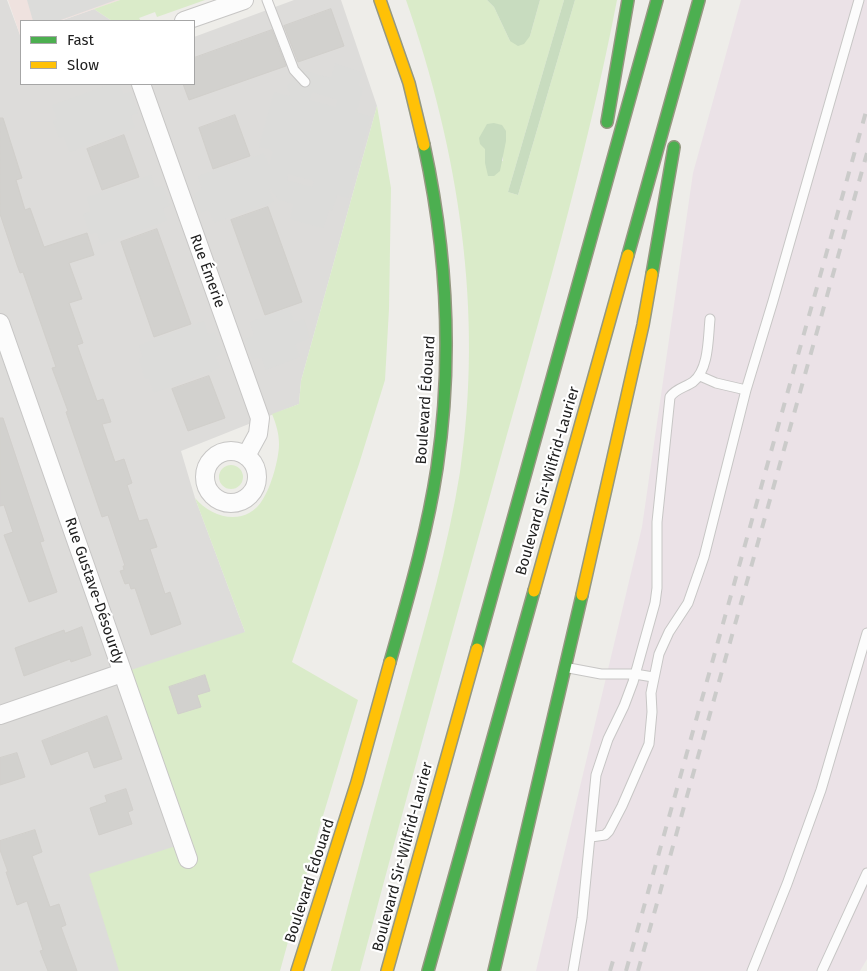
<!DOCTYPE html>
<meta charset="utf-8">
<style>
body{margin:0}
#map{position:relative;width:867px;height:971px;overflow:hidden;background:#eeede9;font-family:"Fira Sans",sans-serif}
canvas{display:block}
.legend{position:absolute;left:20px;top:20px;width:175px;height:65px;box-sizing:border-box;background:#fff;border:1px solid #a6a6a6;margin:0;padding:6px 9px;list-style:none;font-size:15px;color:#202020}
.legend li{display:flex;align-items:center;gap:10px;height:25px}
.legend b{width:25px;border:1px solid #a6a6a6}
</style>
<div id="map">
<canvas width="867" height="971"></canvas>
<ul class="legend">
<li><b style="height:6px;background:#4caf50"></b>Fast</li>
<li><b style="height:6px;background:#ffc107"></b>Slow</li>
</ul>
</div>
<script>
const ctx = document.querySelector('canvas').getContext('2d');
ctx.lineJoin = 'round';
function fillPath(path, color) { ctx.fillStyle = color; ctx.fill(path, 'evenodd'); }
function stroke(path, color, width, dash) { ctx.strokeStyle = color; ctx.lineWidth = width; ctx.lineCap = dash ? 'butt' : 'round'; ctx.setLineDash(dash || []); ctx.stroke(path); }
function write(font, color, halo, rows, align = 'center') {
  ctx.font = font + ' "Fira Sans",sans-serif'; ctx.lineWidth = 4.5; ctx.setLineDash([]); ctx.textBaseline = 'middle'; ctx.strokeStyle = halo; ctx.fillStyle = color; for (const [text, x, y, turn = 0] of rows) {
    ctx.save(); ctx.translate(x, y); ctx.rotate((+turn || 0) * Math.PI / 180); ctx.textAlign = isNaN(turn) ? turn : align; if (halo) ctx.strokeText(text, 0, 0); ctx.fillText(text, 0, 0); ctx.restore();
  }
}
fillPath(new Path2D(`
 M0,0H7L20,35H21V84H194V37L294,0H341L377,106L301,381L299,404L181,451L195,498L245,632L182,844L119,971H0Z
 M94,9L112,21H60Z`), '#dddcda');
fillPath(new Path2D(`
 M8,0H120L60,21H21V35H20Z`), '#efe2df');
fillPath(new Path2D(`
 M741,0H867V959L860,971H536L642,527L693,173Z`), '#ebe2e7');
fillPath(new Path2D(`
 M27,0H116L58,21H33Z
 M335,63L362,72L358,86L363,88L357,110L358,113L371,116L348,198L337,195L332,211L329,210L323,228L290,219L293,204L280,200L274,195L271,188L269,189L274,202L214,223L210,212L208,210L201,213L194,194L201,190L202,188L198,176L264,153L268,164H270L273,152L271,150L259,147L274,92L289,96L290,93L287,86L303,70L330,78L332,76ZM312,92L338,100L336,107L310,100ZM288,174L314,181L312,187L287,180Z
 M111,84H119L123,94L131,92L138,113L132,115L131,118L135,128L70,152L64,137L59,138L53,121L57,119L52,105Z
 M151,175L155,187L163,186L170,206L164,208L163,211L167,221L101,245L97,232L90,234L83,214L91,211L87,197Z
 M289,308L294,322L304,319L310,338L295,344L300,357L266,370L262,358L252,359L245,339L253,336L254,334L250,322Z
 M204,321L207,333L210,334L215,332L222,352L216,357L220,368L154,393L149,379H145L139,359L143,357L139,345Z`), '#dcdcda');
fillPath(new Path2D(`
 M120,0H205L157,17L155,12L139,18L141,21H112L94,9Z
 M406,0H487L494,7L510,41L530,36L540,0H564L508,192L518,195L575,0H617C586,160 540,317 496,474C450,640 404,805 360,971H331C355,877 381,784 407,691C427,619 448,547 460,472C484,312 459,152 406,0ZM485,149L503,154V161L485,163Z
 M377,106L391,188L389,309L385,380L359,464L292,662L358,700L319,829L280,971H119L89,874L182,844L122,673L245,632L195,498C212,519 247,527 263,499C271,487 279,459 279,444C279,433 276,424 272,414L299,404L301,381Z
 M219 477a12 12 0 1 1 24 0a12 12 0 1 1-24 0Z`), '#daebc9');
fillPath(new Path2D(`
 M487,0H540L530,36L524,44L518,46L510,41L494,7Z
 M564,0H575L518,195L508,192Z
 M494,123L502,125L506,131V141L500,171L494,176H488L485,163V149L480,144L479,138L487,124Z`), '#c8dcbf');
const building = new Path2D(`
 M331,9L344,46L298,62L284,26Z
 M272,30L286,66L189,100L183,84H194V58Z
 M235,115L250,156L213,169L199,128Z
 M0,118H3L22,178L16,180L25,210L30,208L44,247L87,233L94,255L69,263L82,299L69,303L83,343L77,345L97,401L103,399L111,422L102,424L115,462L124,459L132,483L127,485L139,521L147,519L157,547L150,549L165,594L170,592L181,624L151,635L135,588L131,589L129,583L125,584L120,571L124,570L123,566H125L108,515L102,517L66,412L68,411L52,368L56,367L23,272L20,273L17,265L0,214Z
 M124,135L139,177L102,190L87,149Z
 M268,207L302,302L265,315L231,220Z
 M157,229L191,324L154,337L121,242Z
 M209,376L225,418L188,431L172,389Z
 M0,418H3L44,541L40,542L57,592L29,602L4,535L13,532L4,505L0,506Z
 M82,627L91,655L71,662L70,659L24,676L15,648L64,630L65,633Z
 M205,675L210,691L197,695L201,707L178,714L169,687Z
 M107,716L122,759L94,768L88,751L51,765L42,741Z
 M17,753L25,777L0,785V758Z
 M126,789L133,810L128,812L132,824L99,835L90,808L107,802L105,796Z
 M35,830L42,852L32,856L50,907L59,904L66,925L61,927L77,971H48L40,951L43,950L27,901L17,905L6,872H8L0,850V841Z`);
fillPath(building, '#d2d1ce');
stroke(building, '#d1cfcb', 1);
const lane = new Path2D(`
 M267,0L294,70L305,82
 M700,376L716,383L746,390
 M569,668L601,674H635L653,677
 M591,837L605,835L609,831L622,806L649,744L652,712L651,693L659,654L669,632L688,603L704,557L746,390L773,301L859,0
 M573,971L582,918L596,775L608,739L624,706L633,682L655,603L657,588V522L670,397C675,389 686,387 693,382C709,369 708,339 710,319
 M752,971L787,884L821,790L867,633
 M822,971L867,873`);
const street = new Path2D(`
 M184,21L244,0
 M141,84L260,418L258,434L246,456
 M0,323L188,859
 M205 477a26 26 0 1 1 52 0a26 26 0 1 1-52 0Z
 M0,715L122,673`);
const fast = new Path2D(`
 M607,122L628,0
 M628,255L699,0
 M652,274L674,147
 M477,649L657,0
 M390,662C408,598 427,534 437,468C453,360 447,251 424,145
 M428,971L534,591
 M494,971L582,595`);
const slow = new Path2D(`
 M380,0L409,83L424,145
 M534,591L628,255
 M582,595L643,325L652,274
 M297,971L357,782L390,662
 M387,971L477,649`);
stroke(lane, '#c7c6c5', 11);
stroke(street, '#c7c6c5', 20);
stroke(fast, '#959881', 14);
stroke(slow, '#959881', 14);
stroke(lane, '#fcfcfc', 9);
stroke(street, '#fcfcfc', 18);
stroke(fast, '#4caf50', 11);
stroke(slow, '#ffc107', 11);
stroke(new Path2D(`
 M610,971L615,954
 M626,971L867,108
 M638,971L867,153`), '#cbcbca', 4, [10, 10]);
write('15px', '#202020', '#fff', [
 ["Rue Émerie",207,271,70],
 ["Boulevard Édouard",426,400,-86],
 ["Boulevard Sir-Wilfrid-Laurier",548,481,-74],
 ["Rue Gustave-Désourdy",94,591,71],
 ["Boulevard Sir-Wilfrid-Laurier",403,857,-75],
 ["Boulevard Édouard",310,881,-72]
]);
</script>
